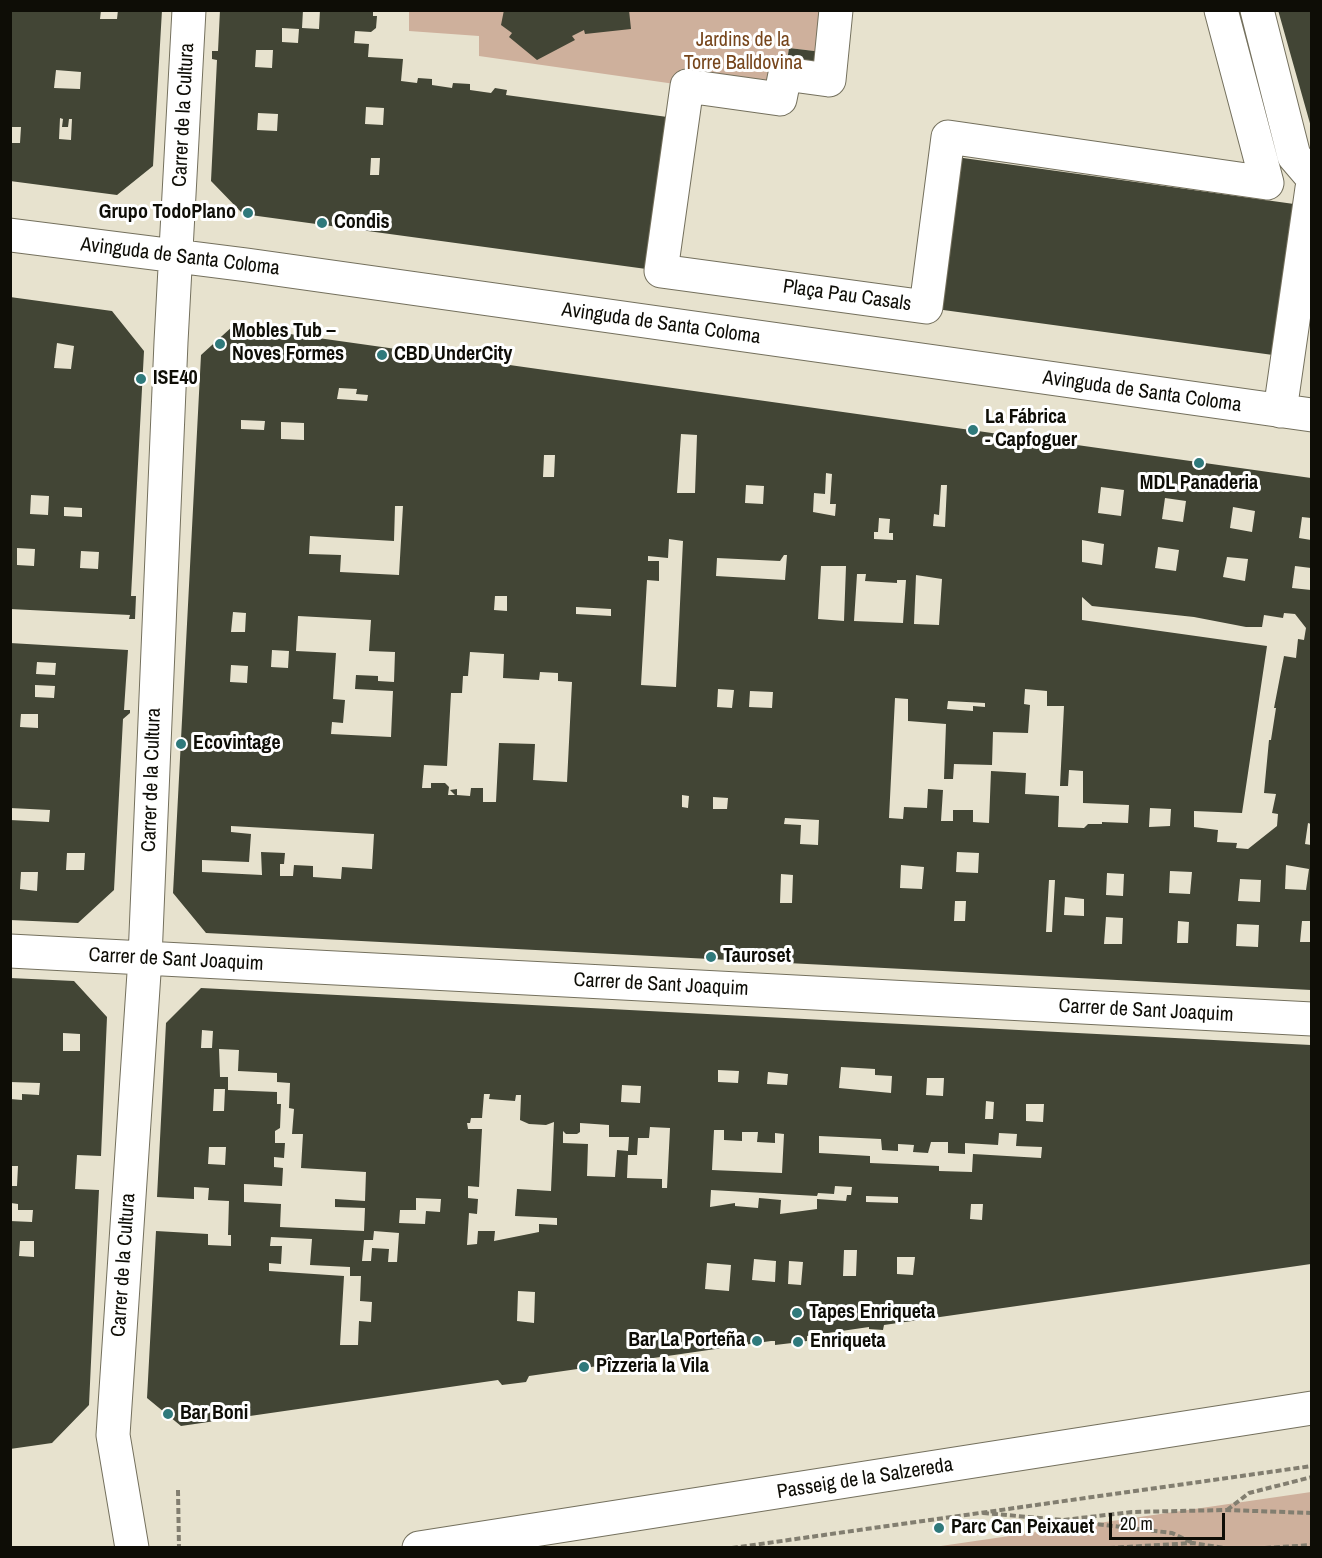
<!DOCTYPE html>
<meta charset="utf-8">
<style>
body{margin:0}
#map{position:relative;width:1322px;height:1558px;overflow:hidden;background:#e7e2ce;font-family:"Archivo Narrow",sans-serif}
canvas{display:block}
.frame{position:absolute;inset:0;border:12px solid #0e0d06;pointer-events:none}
.scale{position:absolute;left:1109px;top:1513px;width:116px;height:27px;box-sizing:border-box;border:3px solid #0e0d06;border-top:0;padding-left:8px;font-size:18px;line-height:21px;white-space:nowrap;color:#0e0d06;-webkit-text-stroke:4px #fff;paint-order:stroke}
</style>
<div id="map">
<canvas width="1322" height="1558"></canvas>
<div class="frame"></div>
<div class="scale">20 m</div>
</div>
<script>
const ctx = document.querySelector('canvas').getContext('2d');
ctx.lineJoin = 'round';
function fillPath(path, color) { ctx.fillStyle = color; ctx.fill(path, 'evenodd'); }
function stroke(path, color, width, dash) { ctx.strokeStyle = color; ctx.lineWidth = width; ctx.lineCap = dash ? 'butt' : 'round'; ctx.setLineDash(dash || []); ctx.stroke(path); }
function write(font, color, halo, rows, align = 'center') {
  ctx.font = font + ' "Archivo Narrow",sans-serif'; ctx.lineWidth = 6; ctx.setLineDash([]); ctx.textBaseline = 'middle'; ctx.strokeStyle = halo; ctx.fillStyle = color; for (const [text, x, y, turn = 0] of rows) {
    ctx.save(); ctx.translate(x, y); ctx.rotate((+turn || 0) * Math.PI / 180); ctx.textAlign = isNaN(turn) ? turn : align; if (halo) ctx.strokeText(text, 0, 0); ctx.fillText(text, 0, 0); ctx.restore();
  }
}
fillPath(new Path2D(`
 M409,11H836L831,53L789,48L780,99L479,56V36L409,31Z
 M1311,1492V1547H934Z`), '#ceb09c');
fillPath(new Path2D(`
 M11,10H101L100,19H117L118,10H162L153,166L117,195L10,181V143H20L21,127H10ZM56,70L81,72L80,89L54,88ZM60,118L63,119L62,127H68L69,119H72L71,140L59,139Z
 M220,10H303L302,28L319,29L320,10H373V16H377L376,28L371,32L355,31L354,43L369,44L368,57L403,59L401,81L417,83L418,78L432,79V85L452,88L453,83L470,84V90L491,93L495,88L507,90L506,95L682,119L661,271L243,214L211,181L217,60L212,59V51H218ZM282,28L299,29L298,43L282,42ZM256,50H273L272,68L255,67ZM366,107L384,108L383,125L365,124ZM258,113L278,114L277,131L257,130ZM371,158H380L379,175H370Z
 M504,10H629L631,29L585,34L584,30L572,36L575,40L537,60L509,37L512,33L501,25Z
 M1278,10H1311V127Z
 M789,48L831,53L829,80L785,74Z
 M956,157L1294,204L1273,355L936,309Z
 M10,297L112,311L144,351L131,596H136L135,619H129L130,615L10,609ZM57,343L74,346L71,369L54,368ZM31,495L49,496L48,515L30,514ZM64,507L82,508V517L64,516ZM17,548L35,549L34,566L17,565ZM81,551L99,552L98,569L80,568Z
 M233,326L1311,478V518L1302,517L1299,538L1311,540V568L1295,566L1292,588L1311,590V824L1308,823L1305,844L1311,845V921H1302L1300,942H1311V990L206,933L173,893L201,355ZM339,388L357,389L356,394L368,395L367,401L337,399ZM241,420L265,421L264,430L241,429ZM281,422L304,423V440L281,439ZM681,434L697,435L695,493H677ZM544,455H555L554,477H543ZM826,473L832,474L830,504H836L835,516L813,512L814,493L825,494ZM746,485L764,486L763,504L745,503ZM941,485H947L945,527L933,526L934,514L939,515ZM1101,487L1124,490L1121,516L1098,513ZM1165,498L1186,501L1183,522L1162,519ZM395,506H403L399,575L340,572L341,555L309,554L310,536L394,541ZM1233,507L1255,511L1252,532L1230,528ZM879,518L890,519L889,533H893V540L874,539V532H878ZM669,539L683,541L676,687L641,685L647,580L659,581V561H648V556L668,558ZM1082,540L1104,544L1102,565L1082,562ZM1158,547L1179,550L1176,571L1155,568ZM784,555H787L785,580L716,576L717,558L780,561ZM1227,557L1248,559L1245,581L1223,577ZM821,566H846L844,621L818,619ZM857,574H866L865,581L897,583V580H906L903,623L854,621ZM916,575L942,579L939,625L914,624ZM495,596H507V611L494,610ZM1082,597L1092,606L1194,617L1246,627H1262L1264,615L1283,618L1284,613L1295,614L1306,628L1304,640L1298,639L1296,658L1284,656L1274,708H1276L1271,740H1269L1264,793L1276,794L1272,813L1278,814L1277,826L1248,849L1236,848L1237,843L1217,842L1218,830L1194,827V811L1242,813L1267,646L1082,620ZM576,607L611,609V616L576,614ZM233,612L246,613L245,632H231ZM298,616L371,620L369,651L395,652L394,682L378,681V676L356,675L355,689L393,691L391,737L331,734L332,722L343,723L345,700L333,699L336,653L296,651ZM272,650L289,651L288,668L271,667ZM470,652L504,654L503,678L539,680L540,672L558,673V681L572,682L567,782L533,780L535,744L499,743L496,802H483V788H471L470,796L457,795V789L450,790L455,795H448L449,787L445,783H431V788H422L424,765L447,766L451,693H462L463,676H468ZM231,665L248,666L247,683L230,682ZM718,689L734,690L732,708L717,707ZM1025,689L1047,691V706H1064L1060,786H1068L1069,770L1083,771V803L1129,805L1128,823L1102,822V824H1088L1084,828L1058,827L1059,796L1025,794L1026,773L991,771L989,823L973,822V810H953V821H941L943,790L928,789L927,808L904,807L903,819L889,818L895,698L908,699V721L946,724L944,779H953L954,764L992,765L993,732L1028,733L1030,705L1024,704ZM750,691L773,692L772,708L749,707ZM948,701L985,703V707L973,706V711L947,709ZM682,795L689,796L688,808L682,807ZM713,797L728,798L727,809H713ZM1150,808L1171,809L1170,826L1149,827ZM785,818L819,820L818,845L800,844L801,825L784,824ZM231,826L374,834L372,869L342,867L341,879L313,877V866L294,865L293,876H280V864H284L285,853L261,852L262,875L202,872V860L249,862L251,834L231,832ZM957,852L979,853L978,873L956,872ZM901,865L924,867L922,889L900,888ZM1286,865L1309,869L1306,890L1285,889ZM1170,871L1192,872L1190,894L1169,893ZM1107,873L1124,874L1123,896L1106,895ZM781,874L793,875L792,903H780ZM1240,879L1261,880L1260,902L1238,901ZM1049,880H1055L1052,932H1046ZM1065,897L1084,899V916L1064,915ZM955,901H966L965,921H954ZM1106,917L1123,918L1122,944H1104ZM1178,921L1189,922L1188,943H1177ZM1237,924L1259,925L1258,947L1236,946Z
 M10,643L128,650L124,710H130V713L123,719L114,890L78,923L10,920V820L49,822L50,810L10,808ZM37,662L56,663L55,675L36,674ZM35,685L55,686L54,698L35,697ZM21,714H38V728L20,727ZM67,853H85L84,870H66ZM21,872H38L37,891L20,889Z
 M10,978L74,981L107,1017L101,1156L77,1155L75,1189L99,1190L89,1405L52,1443L10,1449V1221L32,1222L33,1210H18V1204L11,1203L10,1186H17L18,1166H10V1099L22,1100V1094L39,1095L40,1083L10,1082ZM63,1033L80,1034V1051H63ZM20,1241H34V1257L19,1256Z
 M201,988L1311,1045V1264L884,1325L883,1330L869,1329V1327L807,1336V1341L792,1343L775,1345V1341H771L529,1376L526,1382L502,1385L498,1380L181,1426L147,1398L156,1231L208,1234V1245L231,1246V1235H228L229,1201L208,1200L209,1188L194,1187V1199L157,1197L166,1023ZM202,1030L213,1031L212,1048H201ZM219,1049L239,1050L238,1071L277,1073V1082L290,1083L289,1108L294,1109L292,1134H303L301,1168L366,1172L365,1201L335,1199V1207L365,1208L364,1231L280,1227L281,1204L244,1202V1184L282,1186L283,1168L274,1167V1157L284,1158L285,1143H275V1131L280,1128L281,1104H277V1092L228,1090V1077H220ZM841,1067L875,1069V1075L892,1076L891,1093L839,1088ZM718,1070L739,1071L738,1083L718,1082ZM768,1072L788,1074L787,1085L767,1084ZM927,1078H944L943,1096L926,1095ZM622,1085L641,1086L640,1103L621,1102ZM214,1089H225L224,1111H213ZM484,1094H490L489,1099L515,1101L516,1095H521L520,1120L529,1124L546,1125L554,1122L551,1191L517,1189L515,1216L557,1218V1225L539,1224V1232L494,1241L495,1231H478L477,1244L467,1245L469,1213L477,1214L478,1199L468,1198V1186L479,1187L482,1129H468L467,1123H470L471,1118H482ZM986,1101L994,1102L993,1119H985ZM1026,1104H1044L1043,1122L1026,1121ZM580,1123L609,1125V1137H629L628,1151L617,1150L615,1177L587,1176L588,1144L563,1143V1131L566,1134H577L580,1132ZM650,1127L670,1128L667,1188H662V1179L627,1178L628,1155H637L638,1138H649ZM714,1130H724V1140L742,1141V1132H758L757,1142L775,1143V1133L784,1134L782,1173L712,1170ZM999,1133L1017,1134L1016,1146L1042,1147L1041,1158L973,1154L972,1172L939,1171V1166L870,1163V1156L819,1153V1136L881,1139L882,1150L898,1151V1144L914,1145L913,1152L928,1153L931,1142H948V1153L965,1154V1143L998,1145ZM209,1147H226L225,1165L208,1164ZM835,1186L852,1187L851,1195H847L846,1201L817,1199V1209L780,1214L781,1200L759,1198L758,1208L735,1206V1203L710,1207L711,1190L817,1196L818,1193L834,1194ZM866,1196L898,1197V1203L866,1202ZM416,1198L441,1199L440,1212L426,1211L425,1224L399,1223L400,1210H416ZM971,1204H983L982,1220L970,1219ZM374,1231L399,1233L397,1262H388L389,1249L372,1248L371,1261H362L364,1240H373ZM271,1237L312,1239L310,1265L350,1267V1276H361L360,1301L372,1302L371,1322L359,1321L358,1345H340L344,1276L269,1271V1263L281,1264L282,1246H270ZM844,1250H857L856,1276H843ZM897,1257H915L913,1275L897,1274ZM754,1259L776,1261L775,1282L752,1280ZM789,1261L803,1262L801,1285L788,1284ZM707,1263L731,1265L729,1291L705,1289ZM518,1291L535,1292L534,1323L517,1321Z`), '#424535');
const minor = new Path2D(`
 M836,10L829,80L785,74L780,99L687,86L661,271L926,307L948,137L1267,183L1221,10
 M1257,10L1294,156L1312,177
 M10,235L247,265L1312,415
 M1280,411L1312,188
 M10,951L1312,1019
 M132,1548L113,1435L145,958L171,342L189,10
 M419,1548L1312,1408`);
stroke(minor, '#74705d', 35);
stroke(new Path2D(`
 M178,1490L179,1548
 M1227,1510L1249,1493L1312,1477
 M983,1513L1063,1520L1132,1512L1226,1510L1312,1513
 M1071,1521L1172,1533L1193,1543
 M732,1548L1312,1466
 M1109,1548L1193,1543L1224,1548
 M1265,1548L1312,1545`), '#827e70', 4, [6, 3]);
stroke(minor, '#fff', 33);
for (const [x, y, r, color] of [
 [248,213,6,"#2f797b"],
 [322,223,6,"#2f797b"],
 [220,344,6,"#2f797b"],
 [382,355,6,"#2f797b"],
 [141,379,6,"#2f797b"],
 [973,430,6,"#2f797b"],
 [1199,463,6,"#2f797b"],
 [181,744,6,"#2f797b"],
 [711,957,6,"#2f797b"],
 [797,1313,6,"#2f797b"],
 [757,1341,6,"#2f797b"],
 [798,1342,6,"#2f797b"],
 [584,1367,6,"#2f797b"],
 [168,1414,6,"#2f797b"],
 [939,1528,6,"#2f797b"]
]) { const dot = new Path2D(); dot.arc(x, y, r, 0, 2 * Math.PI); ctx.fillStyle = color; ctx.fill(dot); stroke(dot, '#fff', 2); }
write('20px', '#76451b', '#fff', [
 ["Jardins de la",743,41],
 ["Torre Balldovina",743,64]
]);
write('20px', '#0e0d06', '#fff', [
 ["Carrer de la Cultura",184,115,-87],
 ["Avinguda de Santa Coloma",180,257,7],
 ["Plaça Pau Casals",847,296,8],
 ["Avinguda de Santa Coloma",661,324,8],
 ["Avinguda de Santa Coloma",1142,392,8],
 ["Carrer de la Cultura",152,780,-88],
 ["Carrer de Sant Joaquim",176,960,3],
 ["Carrer de Sant Joaquim",661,985,3],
 ["Carrer de Sant Joaquim",1146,1011,3],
 ["Carrer de la Cultura",124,1265,-86],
 ["Passeig de la Salzereda",865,1479,-9]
]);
write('bold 20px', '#0e0d06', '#fff', [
 ["Grupo TodoPlano",236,213,"right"],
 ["Condis",334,223],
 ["Mobles Tub –",232,332],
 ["Noves Formes",232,355],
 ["CBD UnderCity",394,355],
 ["ISE40",153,379],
 ["La Fábrica",985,418],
 ["- Capfoguer",985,441],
 ["MDL Panaderia",1199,484,"center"],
 ["Ecovintage",193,744],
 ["Tauroset",723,957],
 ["Tapes Enriqueta",809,1313],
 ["Bar La Porteña",745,1341,"right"],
 ["Enriqueta",810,1342],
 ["Pîzzeria la Vila",596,1367],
 ["Bar Boni",180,1414],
 ["Parc Can Peixauet",951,1528]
], 'left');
</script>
